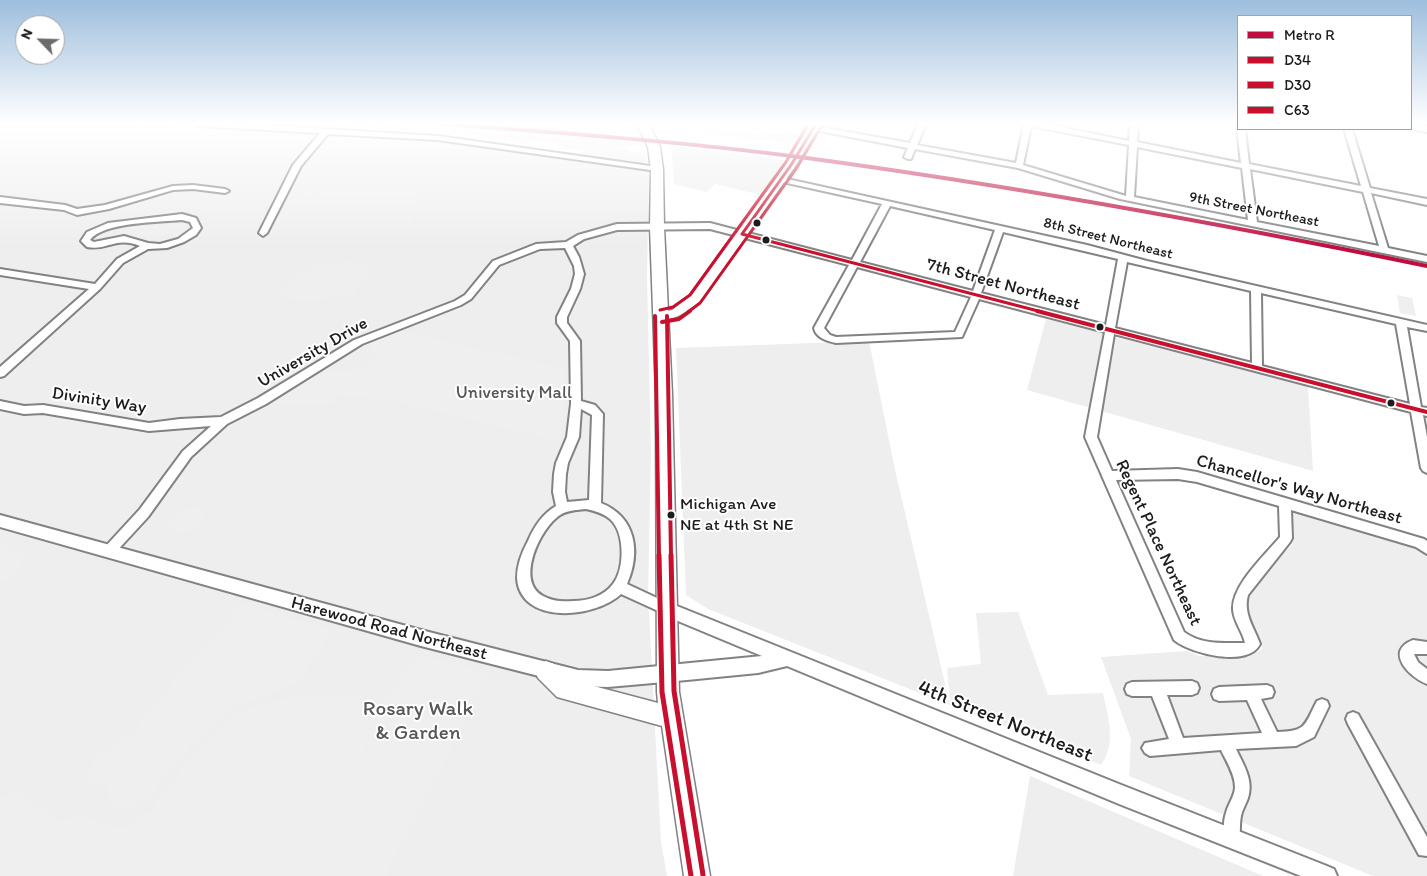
<!DOCTYPE html>
<style>
body{margin:0}
#map{position:relative;width:1427px;height:876px;overflow:hidden;background:#fff;font-family:Itim,sans-serif}
canvas{display:block}
.legend{position:absolute;left:1237px;top:15px;width:175px;height:115px;box-sizing:border-box;background:#fff;border:1px solid #a4a4a4;margin:0;padding:6px 9px;list-style:none;font-size:15px;color:#1c1c1c}
.legend li{display:flex;align-items:center;gap:10px;height:25px}
.legend b{width:25px;border:1px solid #a4a4a4}
.north{position:absolute;left:15px;top:15px;width:50px;height:50px;box-sizing:border-box;background:#fff;border:1px solid #a4a4a4;border-radius:50%;rotate:294deg;font-size:14px;font-weight:700;line-height:20px;text-align:center;color:#1c1c1c}
.north::after{content:'';display:block;margin:auto;width:18px;height:22px;background:#6b6b6b;clip-path:polygon(50% 0,100% 100%,50% 72%,0 100%)}
</style>
<div id="map">
<canvas width="1427" height="876"></canvas>
<ul class="legend">
<li><b style="height:6px;background:#bf0d3e"></b>Metro R</li>
<li><b style="height:6px;background:#c8102e"></b>D34</li>
<li><b style="height:6px;background:#c8102e"></b>D30</li>
<li><b style="height:6px;background:#c8102e"></b>C63</li>
</ul>
<div class="north">N</div>
</div>
<script>
const ctx = document.querySelector('canvas').getContext('2d');
ctx.lineJoin = 'round';
function fillPath(path, color) { ctx.fillStyle = color; ctx.fill(path, 'evenodd'); }
function stroke(path, color, width, dash) { ctx.strokeStyle = color; ctx.lineWidth = width; ctx.lineCap = dash ? 'butt' : 'round'; ctx.setLineDash(dash || []); ctx.stroke(path); }
function write(font, color, halo, rows, align = 'center') {
  ctx.font = font + ' Itim,sans-serif'; ctx.lineWidth = 4; ctx.setLineDash([]); ctx.textBaseline = 'middle'; ctx.strokeStyle = halo; ctx.fillStyle = color; for (const [text, x, y, turn = 0] of rows) {
    ctx.save(); ctx.translate(x, y); ctx.rotate((+turn || 0) * Math.PI / 180); ctx.textAlign = isNaN(turn) ? turn : align; if (halo) ctx.strokeText(text, 0, 0); ctx.fillText(text, 0, 0); ctx.restore();
  }
}
fillPath(new Path2D(`
 M0,124H115L442,142L649,170L647,276L651,453L648,594L661,842L667,876H0Z
 M671,146L785,160L761,195L715,184L707,192L674,184Z
 M1046,319L1308,387L1313,471L1027,390Z
 M869,341L895,470L950,705L708,609L686,595L676,348Z
 M1302,512L1418,548L1427,557V876H1373L1129,776L1131,739L1101,657L1187,651L1199,656H1234L1252,655L1262,649L1258,635L1248,614L1247,599L1273,561L1293,544V514Z
 M1030,776L1263,876H1013Z`), '#eee');
fillPath(new Path2D(`
 M325,124L437,129L644,143C629,149 575,150 560,149L557,143L537,141L535,144L530,141L529,143H525L453,132Z
 M701,128L757,134L792,133L801,135L794,144L699,133Z
 M625,148L632,152L646,154L647,161L639,164L579,153L585,150Z
 M422,189L410,225L275,230L271,226L288,194Z
 M171,225L165,235L136,237L142,227Z
 M346,261L363,262L369,269L367,278L353,296L303,301L279,296L301,272H309L313,262L326,265L331,262L343,264Z
 M1397,295L1412,298L1416,316L1400,313Z
 M399,331L566,368L560,441L384,399L339,395L335,404H273L277,398L322,371H356L372,362L375,354L369,344Z
 M195,507L202,511C206,527 184,537 171,532L168,525C172,513 183,508 195,507Z
 M0,538L6,543H9L11,551L24,550L26,551L21,562L22,568L14,577L0,582Z
 M241,604L335,631L323,641L320,652L307,668L304,680L236,707L225,714L193,744L149,798L137,806L125,810L112,808L107,786L88,782L89,772L97,757L131,734L175,679L214,640Z
 M1018,612L1048,695L1103,693C1108,718 1117,743 1101,765L950,705L947,668L981,664L976,613Z
 M421,655L488,673L438,774L369,751V712L385,701L413,662L419,659Z
 M363,693L368,722L366,752L437,775L386,876H0V798L16,790L60,821C68,823 72,817 80,817C98,819 114,830 132,827L141,816L147,814L194,754L214,733L229,723L235,715L261,704L286,699L309,696L333,697Z`), '#efefef');
const minor = new Path2D(`
 M195,124H243L438,136L657,167L661,169L657,171L438,140L328,134L301,166L267,233L263,236L259,233L293,165L320,133L198,126Z
 M918,124H926L917,145L1016,163L1024,124H1046L1129,141L1130,124H1138L1137,142L1241,163L1237,129L1238,128L1245,129L1249,164L1361,186L1344,129H1352L1370,188L1427,199V205L1371,193L1388,248L1427,256V262L1120,199L1018,168L915,149L911,159H908L904,157L908,148L814,130L810,128L814,126L910,143ZM1031,126L1129,145L1126,196L1023,165ZM1137,147L1242,168L1248,220L1134,197ZM1250,169L1363,192L1379,246L1257,222Z
 M778,177L1087,245L1147,261L1427,325V331L1407,327L1421,407L1427,408V416L1423,415L1427,437V473L1423,471L1421,468L1411,412L1114,334L1097,437L1112,471L1178,469L1197,472L1424,539L1427,541V554L1416,547L1291,510L1292,538L1290,542L1248,595C1243,614 1254,627 1260,644C1249,668 1191,654 1174,640L1085,437L1105,332L979,299L962,337L836,343C827,341 816,338 814,328L849,265L710,229L617,230L584,239L573,246L579,257L584,274L580,289L567,317V323L580,341L581,401L595,405L603,414L601,503C636,517 641,552 627,584L672,605L674,609L672,613L667,615L621,594C594,619 520,625 517,578C517,565 522,552 528,541C534,527 542,514 556,506L553,492L554,474L556,463L567,437L571,404L570,341L557,323V317L571,289L575,274L574,266L565,248L540,249L499,265L471,299L461,305L362,344L266,404L227,424L191,457L148,517L113,555L109,556L105,555L103,551L105,547L140,509L183,451L211,426L149,431L43,413L24,414L0,409V401L24,406L43,405L149,423L180,419L221,417L258,398L354,340L455,301L465,295L493,261L536,244L566,242L578,235L617,224L710,223L852,260L882,204L778,181ZM890,206L995,230L973,291L860,262ZM1003,232L1118,259L1106,325L981,293ZM1127,262L1251,291L1252,363L1115,328ZM857,267L971,297L955,332L836,337L830,335L824,328ZM1261,293L1396,324L1410,404L1262,366ZM581,409L592,415L589,500L567,502L565,492L566,474L568,463L579,437ZM1178,479L1197,482L1279,506L1280,537C1265,555 1231,586 1233,610C1234,622 1243,632 1245,643C1223,643 1202,645 1184,632L1116,480ZM586,509C595,511 603,513 610,519C625,532 625,569 613,584C604,596 588,601 573,601C563,602 552,601 543,596C515,581 540,528 560,515C568,510 577,510 586,509Z
 M193,185L225,189L229,191L225,193L193,189L173,190L109,209L77,215L64,210L0,203V197L65,205L77,209L105,205L173,186Z
 M182,214L196,218L201,228L196,235L184,242L167,248L148,249L123,263L100,289L4,376L0,377V367L89,289L0,275V269L95,284L117,259L140,246C115,236 108,251 87,247L81,241L87,232L108,223ZM182,220L190,222L193,228L178,239L160,244L148,243L124,236L94,242L90,240C103,222 160,222 182,220Z
 M1413,640L1427,642V654H1414L1418,662L1427,669V684C1409,677 1384,651 1413,640Z
 M1192,681L1197,683L1199,688L1197,693L1192,695H1167L1183,738L1262,733L1247,700L1219,701L1214,699L1212,694L1214,689L1219,687L1267,685L1272,687L1274,692L1272,697L1261,699L1277,732C1307,731 1304,726 1317,701L1322,699L1327,701L1329,706L1314,737L1296,746L1236,749C1243,764 1254,780 1248,798C1246,804 1242,810 1241,816C1239,826 1241,835 1238,844L1232,846L1226,844C1223,835 1223,821 1226,813C1228,804 1235,796 1235,787C1235,774 1226,761 1221,750L1150,756L1145,753L1142,748L1145,743L1169,739L1152,696H1132L1127,694L1125,689L1127,684L1132,682Z
 M1353,712L1358,714L1427,837V856L1419,855L1348,724L1346,719L1348,714Z`);
const tertiary = new Path2D(`
 M1411,124L1427,126V132L1411,129Z
 M0,515L421,630L578,670L608,671L762,656L661,614L659,609L661,604L667,602L1119,784L1327,866L1334,869L1337,876H1301L1119,804L787,666L758,673L687,680L608,687L578,686L421,646L0,527Z`);
const secondary = new Path2D(`
 M811,124H821L796,165L700,302C687,311 673,323 656,319L654,316L656,313L672,310L690,296L786,164Z`);
const primary = new Path2D(`
 M637,124H649L660,147L663,169L664,227L672,394L679,692L710,876H684L662,726L557,697L538,678L535,671L538,664L546,661L554,664L571,680L658,703L657,692L656,394L650,227L651,169L648,147Z`);
stroke(minor, '#828282', 4);
stroke(tertiary, '#828282', 4);
stroke(secondary, '#828282', 4);
stroke(primary, '#828282', 3);
fillPath(minor, '#fff');
fillPath(tertiary, '#fff');
fillPath(secondary, '#fff');
fillPath(primary, '#fff');
stroke(new Path2D(`
 M742,234L1042,312
 M742,234L791,165L816,124`), '#c8102e', 3);
stroke(new Path2D(`
 M1037,311L1427,412`), '#c8102e', 4);
stroke(new Path2D(`
 M688,312L700,303L796,169L821,127`), '#c8102e', 3);
stroke(new Path2D(`
 M655,316L659,556
 M662,322L679,319L690,311`), '#c8102e', 4);
stroke(new Path2D(`
 M659,555L662,692L691,876`), '#c8102e', 5);
stroke(new Path2D(`
 M660,310L673,307L690,295L786,162L808,124`), '#c8102e', 3);
stroke(new Path2D(`
 M667,316L671,556`), '#c8102e', 4);
stroke(new Path2D(`
 M671,555L674,691L703,875`), '#c8102e', 5);
stroke(new Path2D(`
 M444,124C565,133 686,142 807,158C1013,186 1223,224 1427,266`), '#bf0d3e', 4);
const sky = ctx.createLinearGradient(0, 0, 0, 247);
sky.addColorStop(0, '#9dbedd');
sky.addColorStop(0.5, '#fff');
sky.addColorStop(1, '#ffffff00');
ctx.fillStyle = sky;
ctx.fillRect(0, 0, 1427, 247);
for (const [x, y, r, color] of [
 [757,223,4.5,"#1c1c1c"],
 [766,240,4.5,"#1c1c1c"],
 [1100,327,4.5,"#1c1c1c"],
 [1391,403,4.5,"#1c1c1c"],
 [671,515,4.5,"#1c1c1c"]
]) { const dot = new Path2D(); dot.arc(x, y, r, 0, 2 * Math.PI); ctx.fillStyle = color; ctx.fill(dot); stroke(dot, '#fff', 2); }
write('15px', '#1c1c1c', '#fff', [
 ["9th Street Northeast",1254,210,11],
 ["8th Street Northeast",1108,239,14]
]);
write('17px', '#1c1c1c', '#fff', [
 ["Michigan Ave",680,505],
 ["NE at 4th St NE",680,526]
], 'left');
write('18px', '#1c1c1c', '#fff', [
 ["7th Street Northeast",1003,285,15],
 ["University Drive",313,353,-30],
 ["Divinity Way",99,401,9],
 ["Chancellor's Way Northeast",1299,490,16],
 ["Regent Place Northeast",1158,543,65],
 ["Harewood Road Northeast",389,629,15]
]);
write('18px', '#575757', '#fff', [
 ["University Mall",514,393]
]);
write('21px', '#575757', '#fff', [
 ["Rosary Walk",418,710],
 ["& Garden",418,734]
]);
write('21px', '#1c1c1c', '#fff', [
 ["4th Street Northeast",1005,722,22]
]);
</script>
